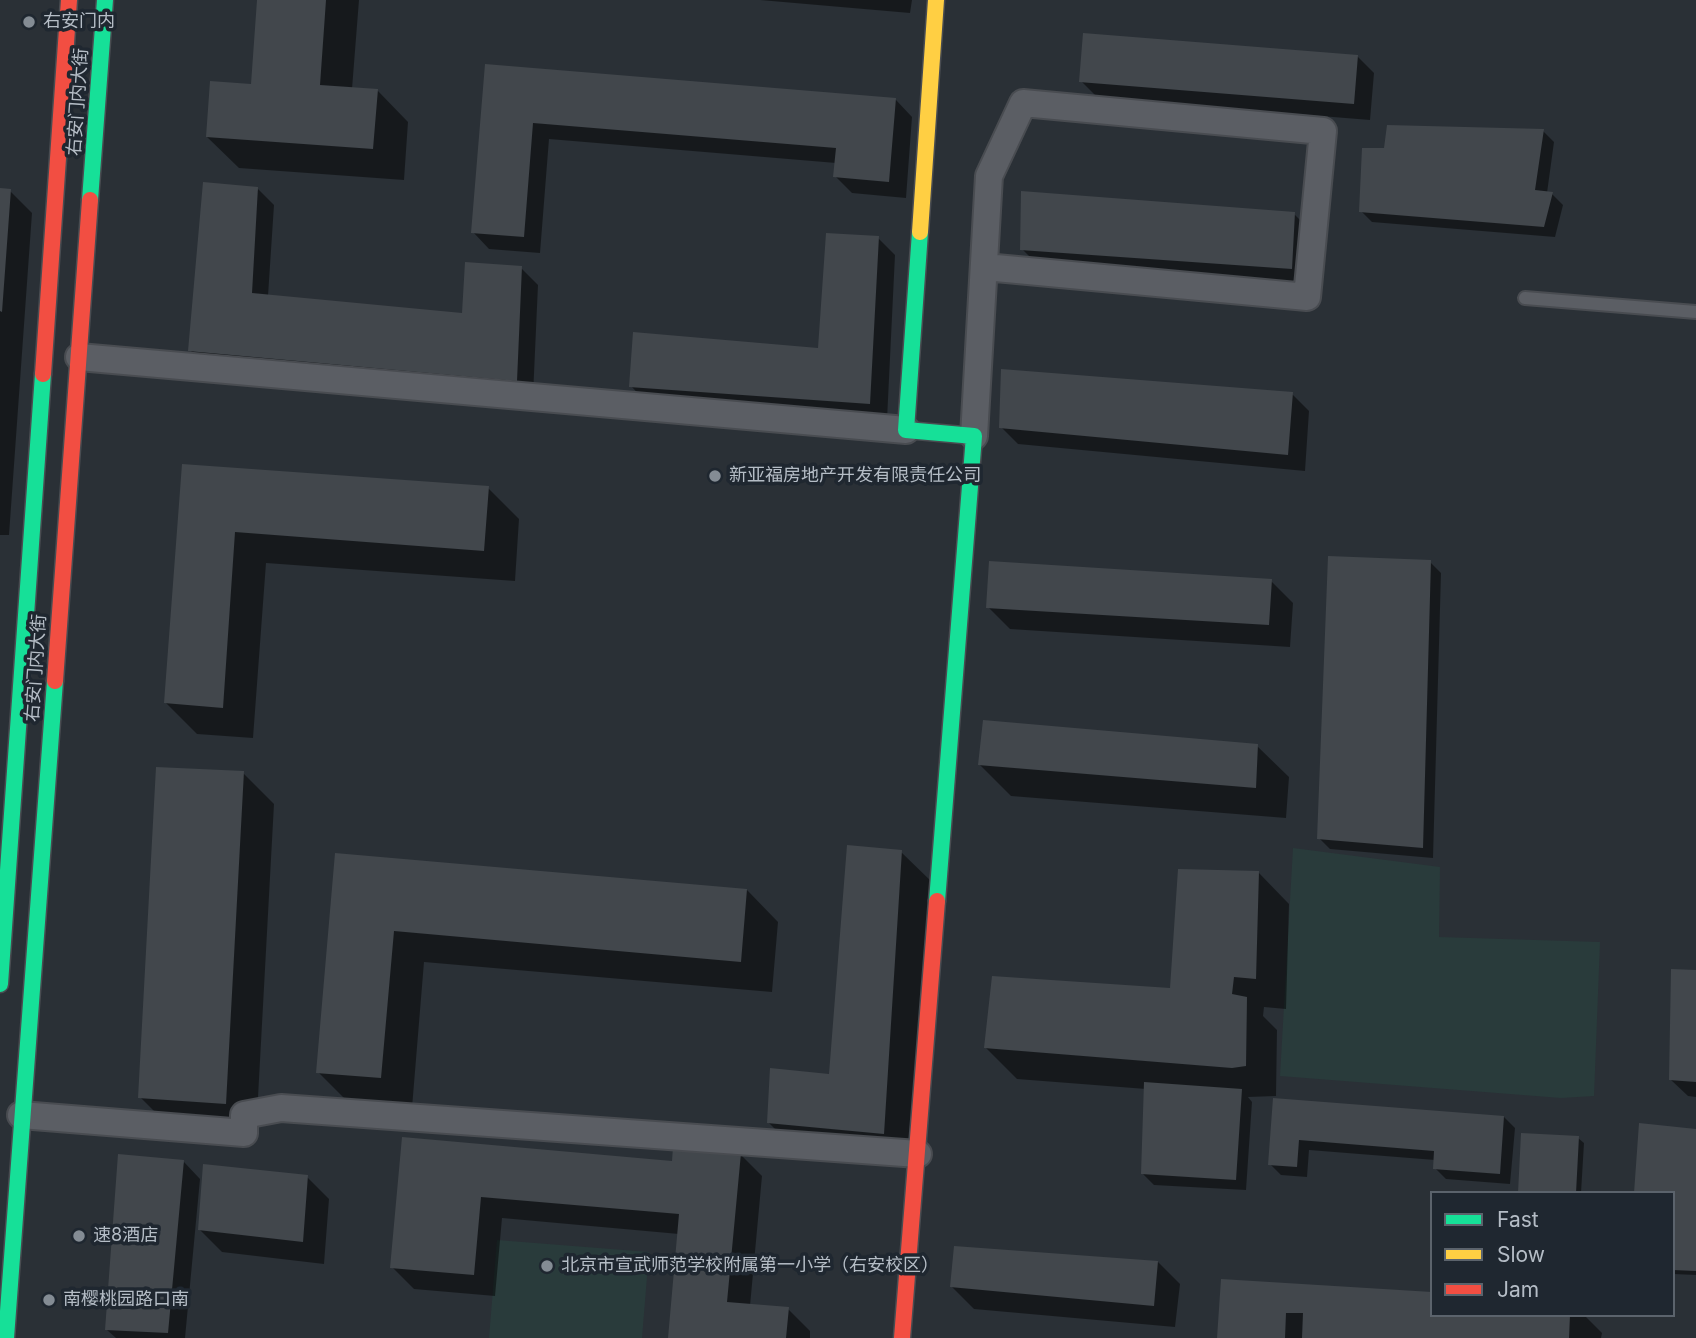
<!DOCTYPE html>
<meta charset="utf-8">
<style>
body{margin:0}
#map{position:relative;width:1696px;height:1338px;overflow:hidden;background:#2a3036;font-family:Inter,sans-serif}
canvas{display:block}
.legend{position:absolute;left:1430px;top:1191px;width:245px;height:126px;box-sizing:border-box;background:#1f2730;border:2px solid #5b636c;margin:0;padding:9px 12px;list-style:none;font-size:21px;color:#b5bdc6}
.legend li{display:flex;align-items:center;gap:14px;height:35px}
.legend b{width:35px;border:2px solid #5b636c}
</style>
<div id="map">
<canvas width="1696" height="1338"></canvas>
<ul class="legend">
<li><b style="height:9px;background:#16e098"></b>Fast</li>
<li><b style="height:9px;background:#ffcf43"></b>Slow</li>
<li><b style="height:9px;background:#f24e42"></b>Jam</li>
</ul>
</div>
<script>
const ctx = document.querySelector('canvas').getContext('2d');
ctx.lineJoin = 'round';
function fillPath(path, color) { ctx.fillStyle = color; ctx.fill(path, 'evenodd'); }
function stroke(path, color, width, dash) { ctx.strokeStyle = color; ctx.lineWidth = width; ctx.lineCap = dash ? 'butt' : 'round'; ctx.setLineDash(dash || []); ctx.stroke(path); }
function write(font, color, halo, rows, align = 'center') {
  ctx.font = font + ' Inter,"Noto Sans SC",sans-serif'; ctx.lineWidth = 7; ctx.setLineDash([]); ctx.textBaseline = 'middle'; ctx.strokeStyle = halo; ctx.fillStyle = color; for (const [text, x, y, turn = 0] of rows) {
    ctx.save(); ctx.translate(x, y); ctx.rotate((+turn || 0) * Math.PI / 180); ctx.textAlign = isNaN(turn) ? turn : align; if (halo) ctx.strokeText(text, 0, 0); ctx.fillText(text, 0, 0); ctx.restore();
  }
}
fillPath(new Path2D(`
 M1293,848L1440,867L1439,937L1600,942L1594,1096L1561,1098L1280,1076Z
 M497,1240L649,1252L642,1338H489Z`), '#293b3b');
fillPath(new Path2D(`
 M259,0H359L352,89L377,90L408,122L404,180L239,168L207,137L253,86Z
 M760,0H912L910,13Z
 M1357,56L1374,73L1370,120L1098,98L1081,81Z
 M486,66L896,100L912,117L906,198L852,193L835,176L836,163L549,139L540,253L489,249L473,232Z
 M1543,131L1554,142L1547,193L1552,194L1563,205L1555,237L1372,222L1361,211L1386,150Z
 M258,189L274,205L268,296L464,315L521,268L538,285L533,396L207,367L190,350Z
 M0,190L10,191L32,213L9,535H0Z
 M1294,214L1316,236L1314,290L1044,271L1022,249Z
 M878,238L895,255L887,420L647,403L631,386L820,350Z
 M1292,394L1309,411L1305,471L1018,444L1001,427Z
 M183,465L488,488L519,519L515,581L266,563L253,738L197,734L166,703Z
 M1430,562L1441,573L1433,858L1330,849L1319,838Z
 M1271,581L1293,603L1290,647L1010,629L988,607Z
 M1257,746L1289,777L1286,818L1011,796L980,765Z
 M243,773L274,804L256,1134L171,1128L140,1097Z
 M901,852L933,883L914,1164L799,1153L768,1122L830,1076Z
 M337,854L747,890L778,922L772,992L424,962L412,1108L349,1103L318,1072Z
 M1258,872L1289,904L1286,1009L1264,1007L1263,1016L1277,1030L1276,1096L1248,1097L1252,1102L1246,1190L1154,1185L1143,1174L1146,1089L1017,1079L986,1048L1172,990Z
 M1696,972V1097L1688,1096L1671,1080Z
 M1275,1100L1504,1117L1515,1128L1510,1184L1446,1179L1435,1168V1160L1309,1150L1307,1177L1281,1175L1270,1164Z
 M1696,1131V1275L1673,1274V1193Z
 M1578,1138L1584,1143L1581,1193H1520Z
 M404,1139L673,1163L740,1154L762,1176L750,1306L788,1309L810,1331V1338H670L679,1234L502,1218L495,1296L414,1289L392,1267Z
 M184,1162L200,1179L185,1338H116L107,1330Z
 M307,1177L329,1199L324,1264L222,1252L200,1230Z
 M1158,1262L1180,1284L1175,1327L974,1309L952,1287Z
 M1223,1280L1432,1315H1584L1602,1333L1601,1338H1219Z`), '#0007');
fillPath(new Path2D(`
 M257,0H326L320,85L378,89L373,149L206,137L210,81L251,84Z
 M1083,33L1358,55L1354,104L1079,82Z
 M485,64L896,98L889,182L833,177L836,148L533,123L524,237L471,233Z
 M1387,125L1544,129L1535,190L1553,192L1544,227L1359,212L1362,148H1384Z
 M203,182L258,187L252,293L462,313L465,262L522,266L517,381L188,351Z
 M0,188L11,189L2,312L0,311Z
 M1021,191L1295,212L1292,269L1020,250Z
 M826,233L879,236L870,404L629,387L633,332L818,348Z
 M1001,369L1293,392L1288,455L999,428Z
 M182,464L489,486L484,551L235,532L223,708L164,703Z
 M1328,556L1431,560L1423,848L1317,839Z
 M989,561L1272,579L1269,625L986,608Z
 M983,720L1258,744L1256,788L978,765Z
 M156,767L244,771L226,1104L138,1098Z
 M847,845L902,850L884,1134L767,1123L770,1068L829,1074Z
 M335,853L747,889L741,962L394,931L381,1078L316,1073Z
 M1178,869L1259,871L1256,979L1234,977L1232,994L1247,997L1246,1066L1232,1068L984,1048L992,976L1170,988Z
 M1671,969L1696,970V1082L1669,1080Z
 M1144,1082L1242,1089L1236,1180L1141,1174Z
 M1273,1098L1504,1116L1500,1174L1433,1169L1434,1151L1299,1140L1297,1167L1268,1165Z
 M1639,1123L1696,1129V1271L1673,1270V1193H1634Z
 M1521,1133L1579,1136L1576,1193H1518Z
 M402,1137L672,1161L673,1147L741,1153L727,1302L789,1307L786,1338H668L679,1214L481,1197L474,1275L390,1268Z
 M118,1154L184,1160L168,1333L105,1330Z
 M203,1164L308,1175L303,1242L198,1230Z
 M954,1246L1158,1261L1154,1306L950,1287Z
 M1221,1279L1432,1292V1315H1570L1569,1338H1302L1303,1313H1286L1285,1338H1217Z`), '#42474c');
const lane = new Path2D(`
 M1525,298L1696,312`);
const street = new Path2D(`
 M79,357L906,430
 M974,436L989,176L1023,103L1323,131L1307,297L985,267
 M21,1115L244,1133V1115L281,1108L918,1154`);
const fast = new Path2D(`
 M90,200L105,0
 M920,232L906,430L974,436L937,901
 M0,984L43,374
 M6,1338L55,681`);
const slow = new Path2D(`
 M920,232L936,0`);
const jam = new Path2D(`
 M43,374L69,0
 M55,681L90,200
 M902,1338L937,901`);
stroke(lane, '#494c51', 16);
stroke(street, '#494c51', 30);
stroke(fast, '#494c51', 19);
stroke(slow, '#494c51', 19);
stroke(jam, '#494c51', 19);
stroke(lane, '#5b5e64', 12);
stroke(street, '#5b5e64', 26);
stroke(fast, '#16e098', 16);
stroke(slow, '#ffcf43', 16);
stroke(jam, '#f24e42', 16);
for (const [x, y, r, color] of [
 [29,22,7,"#848c94"],
 [715,476,7,"#848c94"],
 [79,1236,7,"#848c94"],
 [547,1266,7,"#848c94"],
 [49,1300,7,"#848c94"]
]) { const dot = new Path2D(); dot.arc(x, y, r, 0, 2 * Math.PI); ctx.fillStyle = color; ctx.fill(dot); stroke(dot, '#1f2730', 2.5); }
write('18px', '#b5bdc6', '#1f2730', [
 ["右安门内",43,22],
 ["新亚福房地产开发有限责任公司",729,476],
 ["速8酒店",93,1236],
 ["北京市宣武师范学校附属第一小学（右安校区）",561,1266],
 ["南樱桃园路口南",63,1300]
], 'left');
write('18px', '#b5bdc6', '#1f2730', [
 ["右安门内大街",78,102,-86],
 ["右安门内大街",36,668,-86]
]);
</script>
